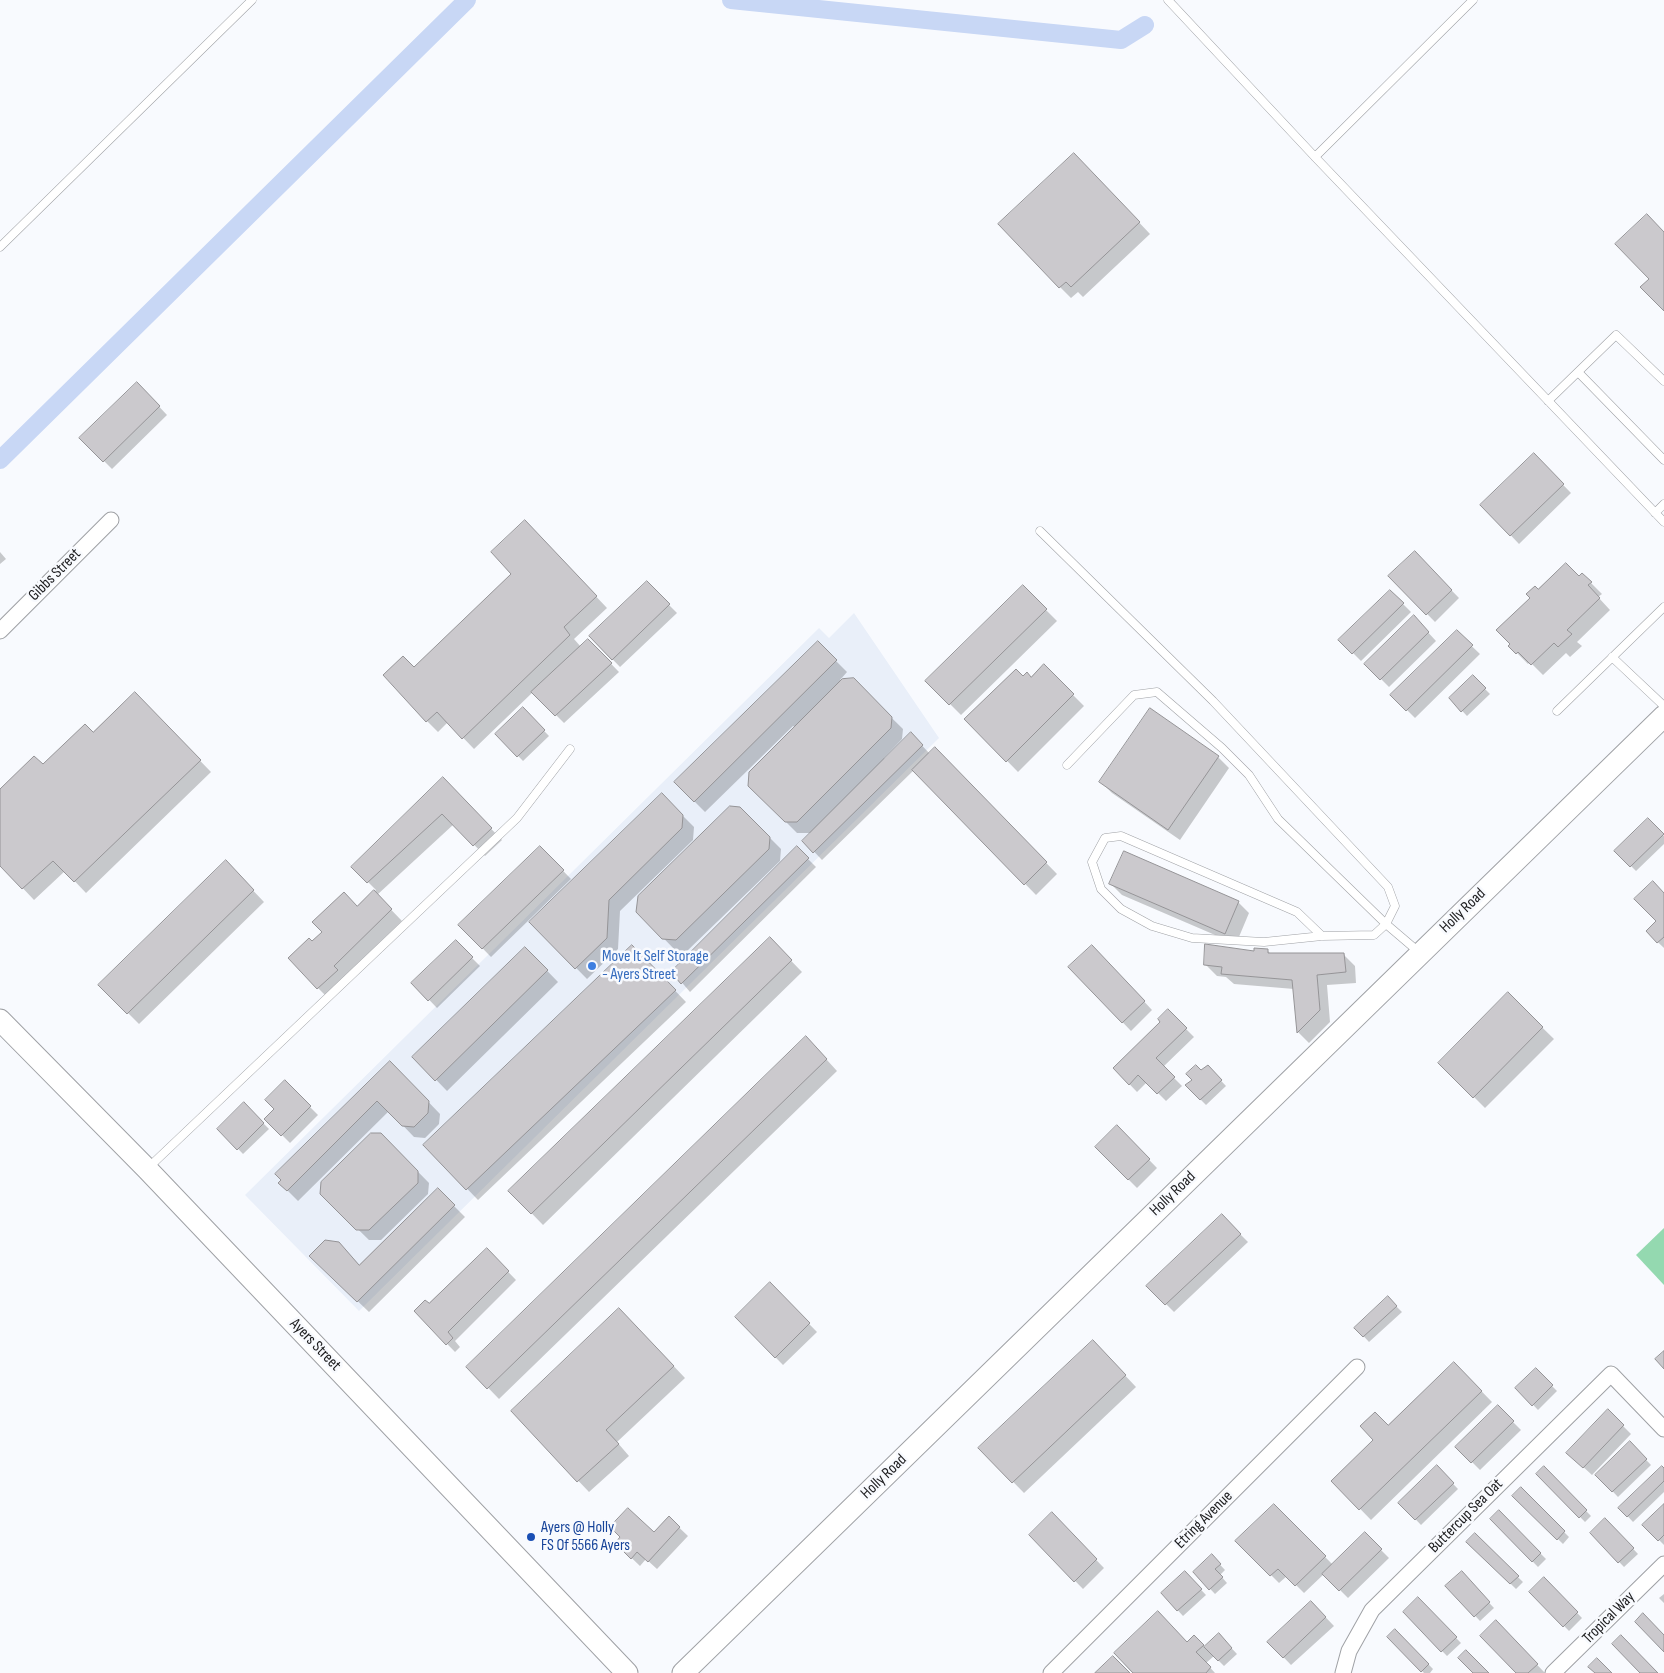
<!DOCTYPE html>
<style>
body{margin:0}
canvas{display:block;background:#f8fafe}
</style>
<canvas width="1664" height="1673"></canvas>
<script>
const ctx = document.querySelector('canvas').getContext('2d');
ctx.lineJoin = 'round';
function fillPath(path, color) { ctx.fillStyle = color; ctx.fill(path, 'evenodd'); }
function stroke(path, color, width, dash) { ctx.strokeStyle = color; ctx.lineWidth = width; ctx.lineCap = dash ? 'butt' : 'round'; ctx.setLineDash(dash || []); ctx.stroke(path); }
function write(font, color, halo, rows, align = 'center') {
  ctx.font = font + ' "Sofia Sans Condensed",sans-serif'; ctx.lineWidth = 5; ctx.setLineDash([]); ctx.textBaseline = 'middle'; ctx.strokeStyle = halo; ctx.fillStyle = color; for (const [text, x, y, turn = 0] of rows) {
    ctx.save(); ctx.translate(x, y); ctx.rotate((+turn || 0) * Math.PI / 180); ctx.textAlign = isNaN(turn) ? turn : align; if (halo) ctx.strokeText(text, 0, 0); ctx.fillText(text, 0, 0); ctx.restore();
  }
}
fillPath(new Path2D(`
 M854,613L939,738L359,1311L245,1195L819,628L829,638Z`), '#e9eff9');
fillPath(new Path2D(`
 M1664,1228V1285L1636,1255Z`), '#94d9b0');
fillPath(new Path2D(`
 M1085,165L1150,234L1083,297L1078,292L1071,298L1060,287Z
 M137,383L167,415L112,469L81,438Z
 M1534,455L1571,493L1519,544L1482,505Z
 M536,533L607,608L574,639L581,647L588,640L619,672L564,723L533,692L474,749L448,722L438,732L427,721L414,669L513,574Z
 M0,552L6,559L0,564Z
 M1415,553L1459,598L1435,622L1390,576Z
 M1582,574L1602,594L1598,597L1610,610L1577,642L1582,646L1570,657L1566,653L1543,675L1530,662L1528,664L1510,646L1538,591L1579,578Z
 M647,583L677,613L620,667L590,636Z
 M1023,587L1057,621L961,715L927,681Z
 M1390,591L1411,612L1361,661L1340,640Z
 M1414,617L1436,641L1389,687L1366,664Z
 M1457,632L1480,654L1415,718L1392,695Z
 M818,643L847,672L840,680H853L903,729L902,739L884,758L885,759L911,734L930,754L935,749L1057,874L1036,895L914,770L822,860L804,841L812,833H797L749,785L795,727L793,726L705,812L675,782Z
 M1044,666L1084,706L1018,772L966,719L1023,677L1031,678Z
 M1473,677L1490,694L1467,716L1450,698Z
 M146,705L211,772L86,893L65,871L34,900L0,864V791L93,733Z
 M523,709L549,736L523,761L497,734Z
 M1218,757L1229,768L1180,840L1112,793L1101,782Z
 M443,779L502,840L485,856L454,824L377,895L402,921L344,977L329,999L318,988L312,943L357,907L376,890L353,867Z
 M662,795L694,827L693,840L620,911L618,949L587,979L531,922Z
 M740,808L781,849L780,861L687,951L675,950L637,911Z
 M1648,820L1664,836V844L1636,871L1616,851Z
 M540,847L571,879L491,957L460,925Z
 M797,848L816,867L690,992L673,972Z
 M226,862L264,902L139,1024L100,985Z
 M1111,884L1238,902L1249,913L1236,944L1122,895Z
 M1664,894V948L1647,932L1658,921Z
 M770,939L802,972L543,1225L510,1191Z
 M456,942L480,966L437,1008L413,983Z
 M632,946L686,1002L478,1200L425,1145Z
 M525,948L558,982L447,1091L414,1057Z
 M1268,951L1271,954L1344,955L1355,966L1356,983L1327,985L1330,1022L1309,1043L1298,1032L1294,989L1234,984L1226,977L1217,976L1206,965Z
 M1100,954L1152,1010L1131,1031L1070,967Z
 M1508,994L1554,1039L1485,1108L1440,1063Z
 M1168,1011L1194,1037L1163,1067L1182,1086L1166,1101L1147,1082L1137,1092L1114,1068L1162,1022Z
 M817,1049L837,1071L499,1399L468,1367Z
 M390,1062L440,1114L439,1124L425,1138L414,1137L389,1111L298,1201L280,1183Z
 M1207,1066L1226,1086L1206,1105L1187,1086Z
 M285,1082L318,1115L290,1143L266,1119L275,1109Z
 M244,1104L269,1129L243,1154L219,1129Z
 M1117,1127L1157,1168L1137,1188L1096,1147Z
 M381,1134L429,1183L428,1194L381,1240H369L322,1194Z
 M438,1190L465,1217L369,1312L322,1267L339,1243L360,1266Z
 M1222,1216L1248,1242L1174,1312L1148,1286Z
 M487,1250L516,1280L455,1341L460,1347L455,1352L415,1311L429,1305Z
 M770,1284L817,1332L783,1365L736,1317Z
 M1388,1298L1402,1312L1369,1342L1356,1328Z
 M630,1320L685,1378L617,1442L629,1456L589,1492L512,1411Z
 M1104,1353L1136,1387L1024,1493L980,1448Z
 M1454,1363L1492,1402L1371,1520L1333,1481Z
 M1536,1370L1557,1391L1538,1410L1517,1388Z
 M1498,1407L1521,1430L1480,1470L1457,1447Z
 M1608,1411L1631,1434L1592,1475L1568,1453Z
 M1630,1443L1651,1465L1618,1497L1597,1475Z
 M1437,1467L1458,1489L1421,1525L1400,1503Z
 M1544,1468L1591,1516L1585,1522L1538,1474Z
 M1664,1470V1492L1633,1522L1620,1508Z
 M1521,1489L1569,1537L1563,1544L1514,1496Z
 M1274,1505L1333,1565L1365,1534L1389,1558L1348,1598L1324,1574L1304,1593L1287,1576L1279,1583L1237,1541Z
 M1664,1506V1545L1644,1525Z
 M1499,1512L1546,1559L1538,1567L1491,1519Z
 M1052,1514L1104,1568L1083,1589L1030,1535Z
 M669,1518L688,1536L657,1569L646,1559L640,1566L616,1543L654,1533Z
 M1605,1519L1638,1554L1624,1567L1591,1533Z
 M1475,1535L1523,1582L1516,1589L1468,1542Z
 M1212,1556L1225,1570L1220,1575L1227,1583L1215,1594L1194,1572Z
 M1185,1573L1206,1595L1183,1616L1162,1593Z
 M1461,1573L1494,1608L1480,1621L1447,1586Z
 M1544,1579L1582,1618L1569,1631L1531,1592Z
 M1664,1594V1603L1659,1598Z
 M1418,1599L1461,1643L1447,1656L1404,1612Z
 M1311,1602L1334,1626L1291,1665L1269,1642Z
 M1496,1622L1545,1673H1518Z
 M1395,1630L1433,1669L1430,1673H1424L1389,1637Z
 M1219,1635L1237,1654L1224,1666L1214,1656L1206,1663L1215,1673H1135L1187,1643L1194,1637L1205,1647Z`), '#0003');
stroke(new Path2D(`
 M731,0L1121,40L1145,25
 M0,460L467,0`), '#c8d7f5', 18);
const building = new Path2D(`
 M1074,153L1140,222L1071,287L1066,282L1059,288L998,224Z
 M1647,214L1664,232V311L1640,287L1649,279L1615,244Z
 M137,382L160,406L103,462L79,438Z
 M1534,453L1564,484L1510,536L1480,505Z
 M525,520L597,596L564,627L570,635L462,739L437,712L426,722L383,675L403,656L414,667L511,574L491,552Z
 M1415,551L1452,590L1426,615L1388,576Z
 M1566,563L1579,576L1582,573L1592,582L1588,585L1600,598L1567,630L1572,634L1558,647L1554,643L1531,665L1518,652L1516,654L1508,646L1510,644L1496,630L1530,598L1526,594L1535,586L1538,589Z
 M647,581L670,604L612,660L589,636Z
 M1023,585L1047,609L949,705L925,681Z
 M1390,590L1404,603L1352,654L1338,640Z
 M1414,615L1429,632L1380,680L1364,664Z
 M1457,630L1473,645L1406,711L1390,695Z
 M588,639L612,663L555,716L531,692Z
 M818,641L837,660L694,802L674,782Z
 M1044,664L1074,694L1006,762L964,719L1016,669L1023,676L1027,672L1031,677Z
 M1473,675L1486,688L1461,712L1449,698Z
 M854,678L892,717L891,728L797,822H785L748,786L749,772L842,679Z
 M135,692L201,760L74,882L53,861L22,889L0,866V789L34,756L43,764L85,724L93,732Z
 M523,707L545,730L517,757L495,734Z
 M1150,708L1219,756L1168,830L1099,782Z
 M911,732L923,745L813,853L802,841Z
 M935,747L1047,862L1024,885L912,770Z
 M443,777L492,828L473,846L442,814L367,883L351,867Z
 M662,793L683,815L682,828L609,900L607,938L575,969L529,922Z
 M730,806L740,807L770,837L769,849L676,940L662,939L636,912L638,896Z
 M1648,818L1664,834L1630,867L1614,851Z
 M540,846L564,870L482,949L458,925Z
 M797,846L809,858L681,984L671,972Z
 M1124,851L1239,901L1225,934L1109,884Z
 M226,860L254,890L127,1014L98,985Z
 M1653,881L1664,893V937L1657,943L1646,931L1656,921L1634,899Z
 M374,890L392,909L334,966L338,970L317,989L288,958L309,938L312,941L322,932L312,922L344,892L357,906Z
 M770,937L792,960L531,1214L508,1191Z
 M456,940L473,957L428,1001L411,983Z
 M1205,944L1254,951V948L1268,949V953H1344L1346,972L1317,975L1320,1010L1297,1033L1292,980L1221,974L1222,967L1204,965Z
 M632,945L676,990L466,1190L423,1145Z
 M1092,945L1145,1001L1122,1023L1068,967Z
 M525,947L548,970L435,1081L412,1057Z
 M1508,992L1543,1027L1473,1098L1438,1063Z
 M1168,1009L1187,1028L1156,1058L1175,1077L1157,1094L1138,1075L1129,1085L1113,1068L1160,1022L1158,1019Z
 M806,1036L827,1059L487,1389L466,1367Z
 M390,1061L429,1101L428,1113L414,1127L402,1126L377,1101L287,1191L278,1183L281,1180L275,1174Z
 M1196,1065L1201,1070L1208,1065L1222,1080L1200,1100L1185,1085L1192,1080L1186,1074Z
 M285,1080L311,1106L281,1136L264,1119L274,1109L265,1100Z
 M244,1102L264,1123L237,1150L217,1129Z
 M1117,1125L1150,1159L1128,1180L1095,1147Z
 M371,1133H381L418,1171V1183L369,1230H356L320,1194L321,1182Z
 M438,1188L455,1205L357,1302L309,1256L325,1240L339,1242L359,1265Z
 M1222,1214L1241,1234L1165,1305L1146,1286Z
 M487,1248L509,1271L448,1332L453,1338L446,1345L414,1311L425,1300L429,1303Z
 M770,1282L810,1323L775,1358L735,1317Z
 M1388,1296L1397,1306L1363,1337L1354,1328Z
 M619,1308L674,1366L606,1430L619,1444L577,1482L511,1411Z
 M1093,1340L1126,1375L1012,1483L978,1448Z
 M1664,1351V1369L1655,1359Z
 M1454,1362L1482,1391L1359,1510L1331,1481L1373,1440L1360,1426L1375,1412L1388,1425Z
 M1536,1368L1553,1385L1532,1406L1515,1388Z
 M1498,1405L1514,1421L1471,1463L1455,1447Z
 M1608,1409L1624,1425L1583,1468L1566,1453Z
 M1630,1441L1647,1459L1612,1492L1595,1475Z
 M1437,1465L1454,1483L1415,1520L1398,1503Z
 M1544,1466L1587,1510L1579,1518L1536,1474Z
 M1662,1466L1664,1468V1481L1627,1517L1618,1508Z
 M1521,1487L1565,1531L1557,1540L1512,1496Z
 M1274,1504L1326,1556L1295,1586L1278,1569L1270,1576L1235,1541Z
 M1664,1504V1535L1658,1541L1642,1525Z
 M628,1508L654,1532L669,1516L680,1527L648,1562L637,1552L631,1559L615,1543L620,1537L610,1527Z
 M1499,1510L1541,1553L1532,1562L1490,1519Z
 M1052,1512L1097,1559L1074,1582L1029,1535Z
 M1605,1518L1634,1548L1618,1563L1590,1533Z
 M1365,1532L1382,1549L1339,1591L1322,1574Z
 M1475,1533L1519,1576L1510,1584L1466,1542Z
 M1212,1554L1221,1564L1215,1569L1223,1577L1209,1590L1193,1572Z
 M1185,1571L1202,1589L1177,1611L1161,1593Z
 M1462,1571L1490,1602L1474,1617L1445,1586Z
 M1544,1577L1578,1612L1563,1627L1529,1592Z
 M1418,1597L1457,1637L1441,1652L1403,1612Z
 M1311,1601L1326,1617L1283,1658L1267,1642Z
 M1158,1611L1187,1642L1194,1635L1204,1645L1196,1652L1211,1667L1206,1673H1133L1114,1653Z
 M1643,1613L1664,1635V1652L1635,1622Z
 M1496,1620L1538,1664L1528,1673H1516L1480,1636Z
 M1395,1629L1429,1664L1421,1672L1387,1637Z
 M1219,1633L1232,1648L1218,1661L1204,1647Z
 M1621,1635L1658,1673H1640L1612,1644Z
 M1466,1650L1489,1673H1473L1458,1658Z
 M1113,1656L1130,1673H1095Z
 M1597,1658L1612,1673H1595L1588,1667Z`);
fillPath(building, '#cbc9cd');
stroke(building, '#959497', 1);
const service = new Path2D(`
 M1168,0L1315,157L1664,522
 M1315,157L1473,0
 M0,247L252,0
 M1578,372L1664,460
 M1548,401L1616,335L1664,381
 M1655,513L1664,504
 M1040,531L1213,701L1388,887L1395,906L1386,924L1374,935L1322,936L1264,942L1192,938L1152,926L1121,909L1101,889L1092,862L1105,838L1121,836L1297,912L1322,936
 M1612,657L1664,706
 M1557,711L1664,607
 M1067,765L1134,695L1157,692L1222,748L1249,775L1278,819L1386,924L1420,953
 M148,1168L517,818L570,749`);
const minor = new Path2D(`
 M0,631L111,520
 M1051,1673L1357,1367
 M1343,1673L1349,1651L1372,1610L1611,1374L1664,1429
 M1553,1673L1664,1564`);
const secondary = new Path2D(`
 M0,1020L147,1169L627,1673
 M683,1673L1664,716`);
stroke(service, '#9fa1a5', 9);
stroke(minor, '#9fa1a5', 17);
stroke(secondary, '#9fa1a5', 23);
stroke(service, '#fff', 8);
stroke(minor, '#fff', 15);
stroke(secondary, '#fff', 21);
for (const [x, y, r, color] of [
 [592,966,5,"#3f7fe0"],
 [531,1537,5,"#1a4fb4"]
]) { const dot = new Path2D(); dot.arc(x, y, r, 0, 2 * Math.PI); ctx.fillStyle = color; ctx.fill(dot); stroke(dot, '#f8fafe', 2); }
write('16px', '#1b1b1d', '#f8fafe', [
 ["Gibbs Street",55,575,-45],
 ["Holly Road",1463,911,-44],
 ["Holly Road",1173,1194,-44],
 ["Ayers Street",315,1345,46],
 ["Holly Road",884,1477,-44],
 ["Buttercup Sea Oat",1466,1516,-45],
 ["Etring Avenue",1204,1520,-45],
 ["Tropical Way",1609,1618,-45]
]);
write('16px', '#366cbe', '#f8fafe', [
 ["Move It Self Storage",602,957],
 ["- Ayers Street",602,975]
], 'left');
write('16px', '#164399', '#f8fafe', [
 ["Ayers @ Holly",541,1528],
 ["FS Of 5566 Ayers",541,1546]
], 'left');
</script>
